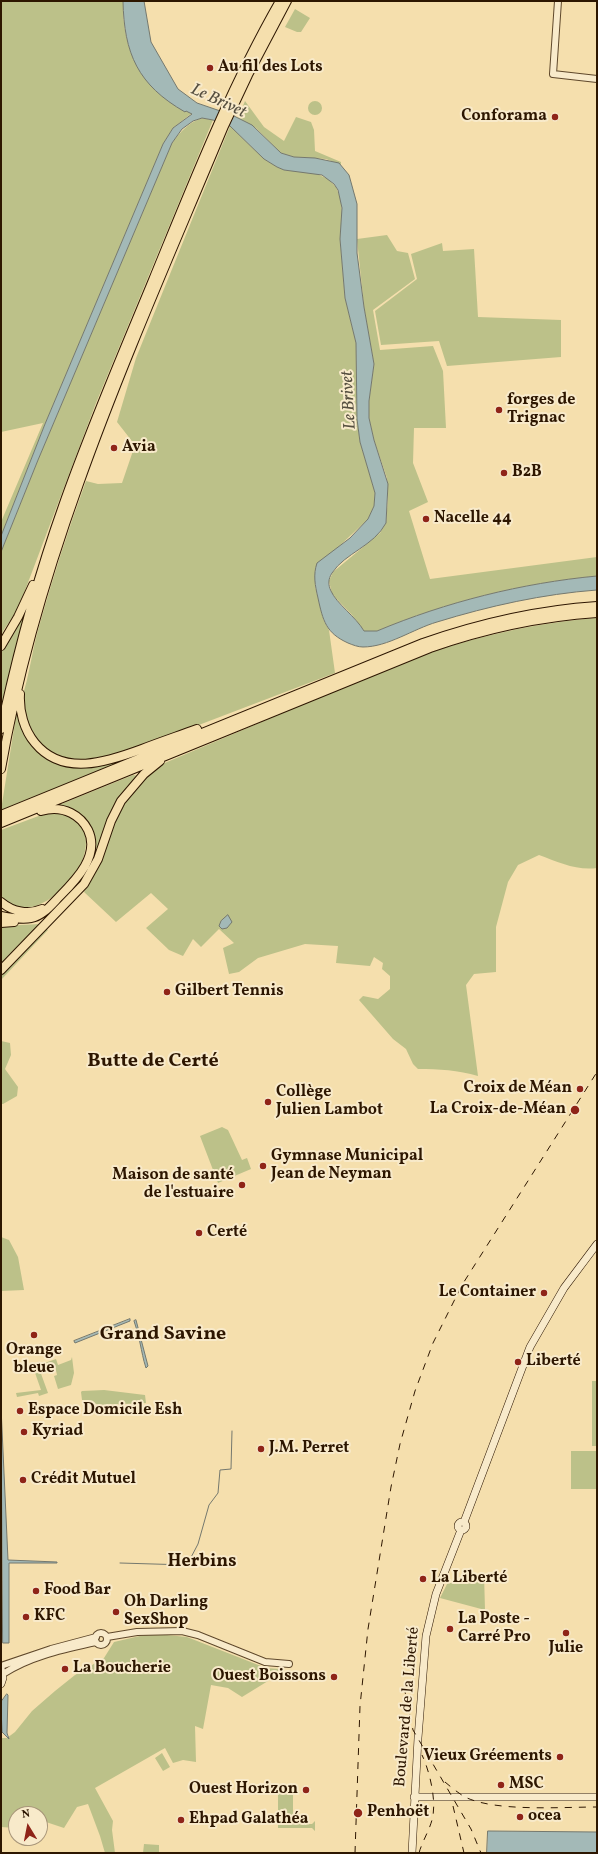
<!DOCTYPE html>
<meta charset="utf-8">
<style>
body{margin:0}
#map{position:relative;width:598px;height:1854px;overflow:hidden;background:#f5dfad;font-family:Vollkorn,serif}
canvas{display:block}
.frame{position:absolute;inset:0;border:2px solid #2d1600;pointer-events:none}
.north{position:absolute;left:8px;top:1806px;width:40px;height:40px;box-sizing:border-box;background:#f8eaca;border:1px solid #a79579;border-radius:50%;rotate:350deg;font-size:11px;font-weight:700;line-height:16px;text-align:center;color:#2d1600}
.north::after{content:'';display:block;margin:auto;width:14px;height:18px;background:#8f2418;clip-path:polygon(50% 0,100% 100%,50% 72%,0 100%)}
</style>
<div id="map">
<canvas width="598" height="1854"></canvas>
<div class="frame"></div>
<div class="north">N</div>
</div>
<script>
const ctx = document.querySelector('canvas').getContext('2d');
ctx.lineJoin = 'round';
function fillPath(path, color) { ctx.fillStyle = color; ctx.fill(path, 'evenodd'); }
function stroke(path, color, width, dash) { ctx.strokeStyle = color; ctx.lineWidth = width; ctx.lineCap = dash ? 'butt' : 'round'; ctx.setLineDash(dash || []); ctx.stroke(path); }
function write(font, color, halo, rows, align = 'center') {
  ctx.font = font + ' Vollkorn,serif'; ctx.lineWidth = 4; ctx.setLineDash([]); ctx.textBaseline = 'middle'; ctx.strokeStyle = halo; ctx.fillStyle = color; for (const [text, x, y, turn = 0] of rows) {
    ctx.save(); ctx.translate(x, y); ctx.rotate((+turn || 0) * Math.PI / 180); ctx.textAlign = isNaN(turn) ? turn : align; if (halo) ctx.strokeText(text, 0, 0); ctx.fillText(text, 0, 0); ctx.restore();
  }
}
fillPath(new Path2D(`
 M1,1H123C122,53 143,93 192,113L173,128L163,144L45,424L1,536V522L43,423L1,432Z
 M295,9L310,18L301,32H297L285,27Z
 M308 108a7 7 0 1 1 14 0a7 7 0 1 1-14 0Z
 M245,101L264,127L284,141L296,117L311,122L314,130L315,151L341,162V165L326,159L294,157L281,153L256,128L238,118Z
 M202,118L213,120L96,403L18,609L3,631L1,639V552L38,460L172,143C181,131 188,123 202,118Z
 M230,126L264,159L277,167L284,170L315,173L328,179L336,187L341,200L342,213L340,239L345,298L356,343L357,419L360,442L375,493L374,506L368,519L315,569V586L324,621L329,630L335,673L149,744L152,749L1,810L17,710C28,687 31,655 38,630C52,580 68,530 86,481L98,484L122,483L135,445L117,422L136,358Z
 M387,235L397,251L408,253L415,279L373,310L380,350L433,346L443,371L446,428H414L413,463L428,502L409,511L430,579L597,557V576C522,583 446,602 377,631H364L352,615L332,594L329,581L333,572L380,533L386,523L388,498L387,478L374,440L369,418V401L374,364L364,307L357,239Z
 M442,243L443,251L474,249L478,317L561,320V357L447,366L439,341L381,345L375,311L417,279L411,254Z
 M24,615L1,710V652Z
 M597,618V868C577,871 558,862 539,855L518,865L508,882L496,927V972L474,974L466,985L478,1076C458,1070 439,1069 418,1069L413,1064L406,1049L393,1039L359,1000L363,996L378,999L390,989V976L382,969L383,963L374,957L370,966L336,963L338,946L305,944L258,958L239,972L229,974L223,948L234,943L219,929L201,947L193,939L183,956L169,950L146,928L168,909L151,893L116,922L84,892L104,851L94,847C93,823 82,812 59,805L133,775L139,776L160,765L415,657C476,637 532,623 597,618Z
 M58,812C64,815 72,816 77,821C113,856 31,938 1,897V830L44,814Z
 M40,924L48,930L1,980V926Z
 M1,1041L10,1043L11,1055L5,1069L18,1087L17,1096L3,1104H1Z
 M222,1127L228,1130L242,1160L247,1158L251,1169L218,1183L200,1136Z
 M1,1237L9,1240L18,1257L24,1290L1,1291Z
 M72,1357L74,1373L71,1385L58,1389L54,1376L57,1375L55,1366L40,1371L48,1393L39,1396L38,1393L17,1397L16,1393L41,1390L33,1367L56,1359L58,1365L71,1360Z
 M592,1381H597V1446H592Z
 M104,1390L145,1395L146,1403L100,1405L82,1400L81,1392L82,1391Z
 M571,1451H597V1489H571Z
 M484,1573L485,1610L440,1598L447,1584Z
 M144,1635H167L187,1637L266,1668L280,1669L281,1673L242,1697L228,1688L211,1685L203,1729L195,1726L196,1762L183,1760L173,1763L165,1748L95,1788L113,1821L112,1830L115,1853H105L100,1836L88,1804L77,1807L64,1828L46,1822L40,1823V1814H16V1828L1,1827V1738H7L15,1732L32,1711L55,1691L75,1675L104,1658L114,1642Z
 M162,1753L170,1767L163,1771L155,1758Z
 M278,1789H293V1822L295,1824H312L315,1821V1831L312,1828H278Z
 M144,1844L159,1845V1853H143Z`), '#bcc189');
const water = new Path2D(`
 M123,1H144L151,42L178,89L197,103L232,115L252,125L281,153L294,157L315,158L339,163L349,175L357,204V253L364,307L374,364L369,401V418L374,440L388,484L386,523C374,546 345,553 332,573C328,579 328,585 331,591C336,603 356,617 364,631H377C446,602 522,583 597,576V590C543,594 489,606 437,622C413,629 388,647 363,647C358,647 353,645 348,643C326,633 323,621 318,598C315,585 313,575 317,563L350,538L368,519L374,506L375,493L360,442L357,419L356,343L345,298L340,239L342,208L338,190L334,184L322,175L284,170L277,167L264,159L230,126L213,120L202,118L193,121L182,129L172,143L38,460L1,552V536L45,424L163,144L173,128L192,114L186,111L185,112C138,85 124,54 123,1Z
 M228,915L232,922L227,928L222,929L219,926L221,921Z
 M130,1319V1321L75,1343L74,1341Z
 M136,1320L148,1366L146,1368C143,1359 142,1352 140,1343C139,1335 136,1328 134,1321Z
 M1,1407L8,1560L57,1562V1563H9V1643H3Z
 M7,1694L8,1695L7,1733L9,1739L2,1732L1,1707V1702Z
 M488,1831L597,1832V1853H487Z`);
fillPath(water, '#a3b9b7');
stroke(water, '#74786e', 1);
stroke(new Path2D(`
 M120,1563L187,1565L198,1544L209,1505L218,1493L220,1470L231,1469L232,1431`), '#74786e', 1);
const tertiary = new Path2D(`
 M558,1L553,74L597,79
 M95 1639a6 6 0 1 1 12 0a6 6 0 1 1-12 0Z
 M107,1637L137,1632L182,1631L198,1635L265,1662L289,1664
 M1,1666L51,1649L96,1637
 M3,1674C30,1656 65,1649 96,1642`);
const secondary = new Path2D(`
 M458 1526a4 4 0 1 1 8 0a4 4 0 1 1-8 0Z
 M464,1522L530,1347L564,1288L597,1244
 M1,1668L3,1678L1,1684
 M414,1797H597
 M412,1853L418,1738L426,1636L436,1594L461,1530`);
const trunk = new Path2D(`
 M1,646L18,617L33,585
 M20,694C19,711 24,730 35,743C63,777 107,762 142,749C160,742 178,736 197,729
 M1,729C17,654 37,579 63,506C90,429 122,355 153,280C192,185 229,90 280,1
 M1,769C40,544 137,335 224,126L248,75L287,1
 M1,815L423,643C480,623 537,610 597,606
 M1,823L430,648C484,629 539,617 597,613
 M1,902C13,912 28,915 42,909
 M1,916C11,918 22,920 31,918C43,916 52,904 60,896C77,879 100,855 88,830C84,822 79,817 71,813C61,808 51,808 41,811
 M1,923L14,922
 M1,970L84,884L98,859L111,821L121,801L144,774L160,761`);
stroke(tertiary, '#5f482b', 8);
stroke(secondary, '#2d1600', 8);
stroke(trunk, '#2d1600', 10);
stroke(tertiary, '#f8eaca', 6);
stroke(secondary, '#f8eaca', 7);
stroke(trunk, '#f5dfad', 8);
stroke(new Path2D(`
 M404,1687L413,1730L471,1829L481,1853
 M445,1782C451,1787 458,1793 465,1797C495,1812 562,1807 597,1807
 M453,1806L464,1853
 M355,1853L360,1706L368,1629L391,1487L400,1444L415,1391L433,1343L462,1285L597,1072
 M419,1853C422,1842 429,1831 432,1820C437,1802 430,1772 422,1755`), '#2d1600', 1, [7, 7]);
for (const [x, y, r, color] of [
 [210,68,4,"#8f2418"],
 [555,117,4,"#8f2418"],
 [499,410,4,"#8f2418"],
 [114,448,4,"#8f2418"],
 [504,473,4,"#8f2418"],
 [426,519,4,"#8f2418"],
 [167,992,4,"#8f2418"],
 [580,1089,4,"#8f2418"],
 [268,1102,4,"#8f2418"],
 [575,1110,5,"#8f2418"],
 [263,1166,4,"#8f2418"],
 [242,1185,4,"#8f2418"],
 [199,1233,4,"#8f2418"],
 [544,1293,4,"#8f2418"],
 [34,1335,4,"#8f2418"],
 [518,1362,4,"#8f2418"],
 [20,1411,4,"#8f2418"],
 [24,1432,4,"#8f2418"],
 [261,1449,4,"#8f2418"],
 [23,1480,4,"#8f2418"],
 [423,1579,4,"#8f2418"],
 [36,1591,4,"#8f2418"],
 [116,1612,4,"#8f2418"],
 [26,1617,4,"#8f2418"],
 [450,1629,4,"#8f2418"],
 [566,1633,4,"#8f2418"],
 [65,1669,4,"#8f2418"],
 [334,1677,4,"#8f2418"],
 [560,1757,4,"#8f2418"],
 [501,1785,4,"#8f2418"],
 [306,1790,4,"#8f2418"],
 [358,1813,5,"#8f2418"],
 [520,1817,4,"#8f2418"],
 [181,1820,4,"#8f2418"]
]) { const dot = new Path2D(); dot.arc(x, y, r, 0, 2 * Math.PI); ctx.fillStyle = color; ctx.fill(dot); stroke(dot, '#f8eaca', 1.5); }
write('bold 16px', '#2d1600', '#f8eaca', [
 ["Au fil des Lots",218,68],
 ["Conforama",547,117,"right"],
 ["forges de",507,401],
 ["Trignac",507,419],
 ["Avia",122,448],
 ["B2B",512,473],
 ["Nacelle 44",434,519],
 ["Gilbert Tennis",175,992],
 ["Croix de Méan",572,1089,"right"],
 ["Collège",276,1093],
 ["Julien Lambot",276,1111],
 ["La Croix-de-Méan",566,1110,"right"],
 ["Gymnase Municipal",271,1157],
 ["Jean de Neyman",271,1175],
 ["Maison de santé",234,1176,"right"],
 ["de l'estuaire",234,1194,"right"],
 ["Certé",207,1233],
 ["Le Container",536,1293,"right"],
 ["Orange",34,1351,"center"],
 ["bleue",34,1369,"center"],
 ["Liberté",526,1362],
 ["Espace Domicile Esh",28,1411],
 ["Kyriad",32,1432],
 ["J.M. Perret",269,1449],
 ["Crédit Mutuel",31,1480],
 ["La Liberté",431,1579],
 ["Food Bar",44,1591],
 ["Oh Darling",124,1603],
 ["SexShop",124,1621],
 ["KFC",34,1617],
 ["La Poste -",458,1620],
 ["Carré Pro",458,1638],
 ["Julie",566,1649,"center"],
 ["La Boucherie",73,1669],
 ["Ouest Boissons",326,1677,"right"],
 ["Vieux Gréements",552,1757,"right"],
 ["MSC",509,1785],
 ["Ouest Horizon",298,1790,"right"],
 ["Penhoët",367,1813],
 ["ocea",528,1817],
 ["Ehpad Galathéa",189,1820]
], 'left');
write('16px', '#2d1600', '#f8eaca', [
 ["Boulevard de la Liberté",408,1707,-85]
]);
write('italic 17px', '#564f40', '#f8eaca', [
 ["Le Brivet",218,102,25],
 ["Le Brivet",350,400,-93]
]);
write('bold 18px', '#2d1600', '#f8eaca', [
 ["Herbins",202,1563]
]);
write('bold 20px', '#2d1600', '#f8eaca', [
 ["Butte de Certé",153,1062],
 ["Grand Savine",163,1335]
]);
</script>
